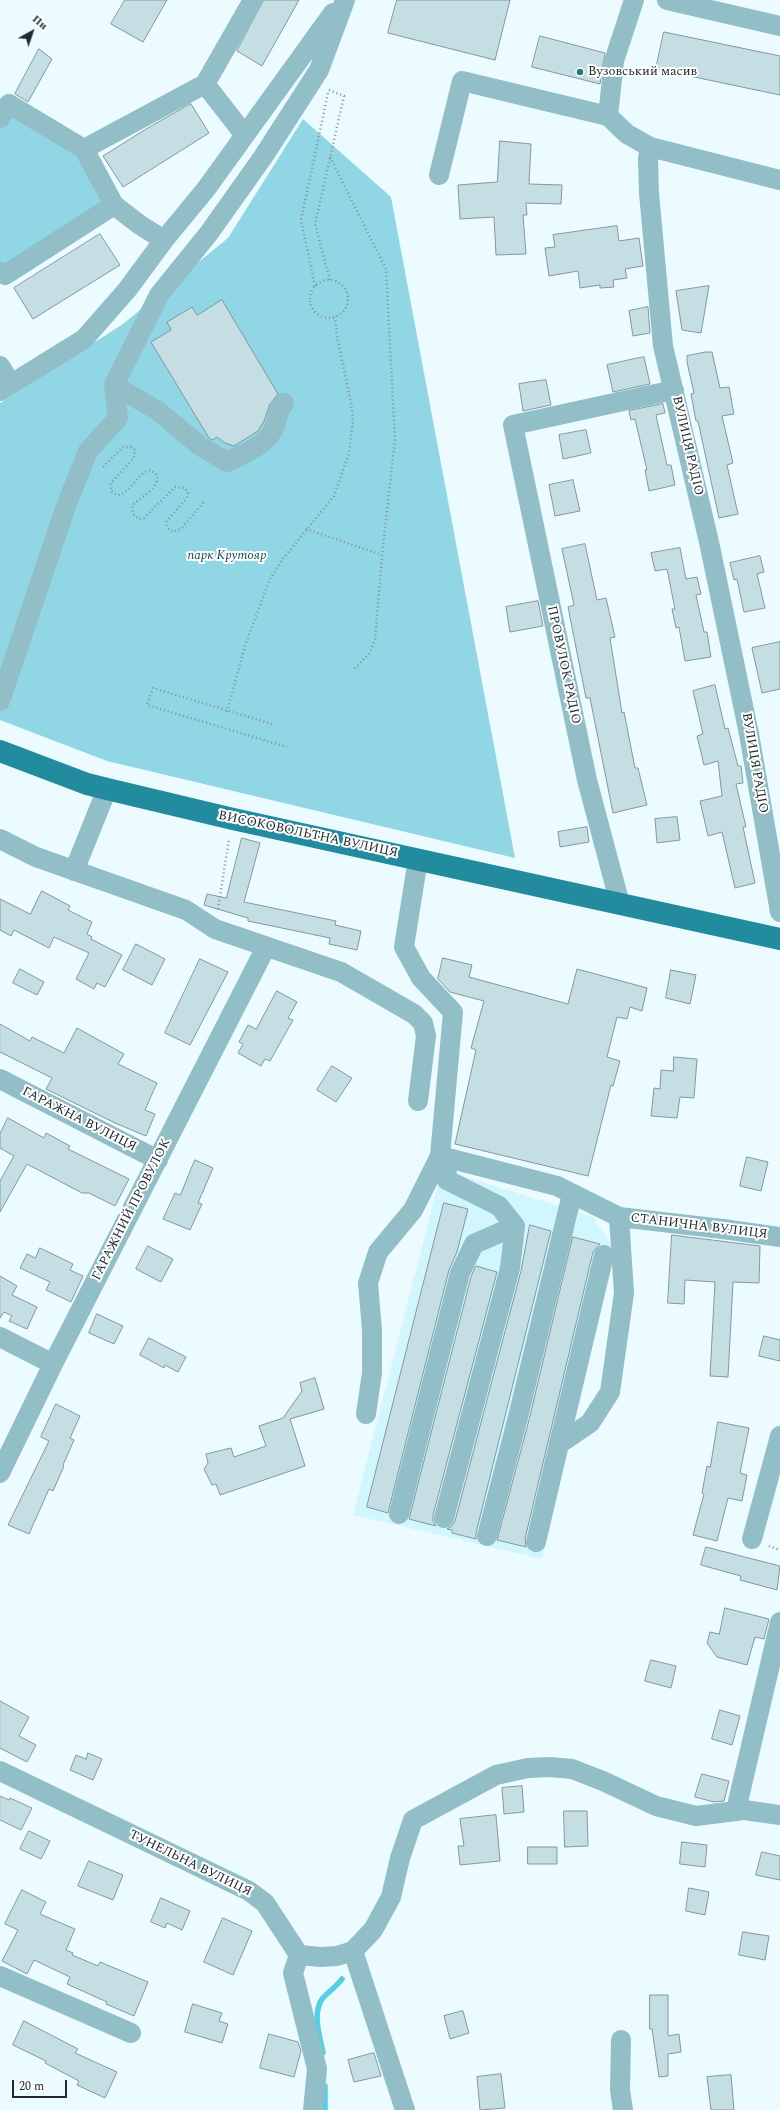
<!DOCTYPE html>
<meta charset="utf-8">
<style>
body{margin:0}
#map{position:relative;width:780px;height:2110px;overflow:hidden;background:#ecfbff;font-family:Spectral,serif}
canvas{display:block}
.north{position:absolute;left:12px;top:12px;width:40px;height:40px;-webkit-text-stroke:3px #fff;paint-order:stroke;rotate:40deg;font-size:11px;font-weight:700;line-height:16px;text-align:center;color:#202a2c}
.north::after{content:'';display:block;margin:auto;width:14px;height:18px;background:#202a2c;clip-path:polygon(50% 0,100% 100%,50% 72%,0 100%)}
.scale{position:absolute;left:12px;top:2080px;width:55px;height:18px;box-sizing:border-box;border:2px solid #202a2c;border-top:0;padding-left:5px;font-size:12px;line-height:14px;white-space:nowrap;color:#202a2c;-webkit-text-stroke:3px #fff;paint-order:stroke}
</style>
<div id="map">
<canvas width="780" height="2110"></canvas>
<div class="north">Пн</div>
<div class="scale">20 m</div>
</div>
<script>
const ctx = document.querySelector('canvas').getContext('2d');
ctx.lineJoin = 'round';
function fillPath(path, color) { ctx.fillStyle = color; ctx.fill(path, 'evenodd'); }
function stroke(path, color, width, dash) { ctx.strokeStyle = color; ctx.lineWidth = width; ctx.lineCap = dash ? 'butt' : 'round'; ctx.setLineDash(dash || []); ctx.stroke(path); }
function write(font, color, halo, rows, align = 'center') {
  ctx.font = font + ' Spectral,serif'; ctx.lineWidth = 4; ctx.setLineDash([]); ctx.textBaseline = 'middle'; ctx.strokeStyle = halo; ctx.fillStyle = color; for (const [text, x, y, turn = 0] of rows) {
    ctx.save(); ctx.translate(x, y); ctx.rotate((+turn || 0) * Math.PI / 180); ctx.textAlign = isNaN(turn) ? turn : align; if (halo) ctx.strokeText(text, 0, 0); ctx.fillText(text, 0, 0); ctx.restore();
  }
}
fillPath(new Path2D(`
 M442,1169L593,1217L611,1245L542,1559L353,1515Z`), '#d2f6fd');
fillPath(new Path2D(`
 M9,104L84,149L114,205L0,272V118Z
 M303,119L391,197L515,858L107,761L0,720V403L123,324L228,238Z`), '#90d6e5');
stroke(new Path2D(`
 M323,2053C320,2037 312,2014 322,1999C324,1996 338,1985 342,1979
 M325,2086V2110`), '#56cee4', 5.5);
const building = new Path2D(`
 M125,0H167L143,42L111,24Z
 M264,0H299L262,66L237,51Z
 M397,0H510L495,60L388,33Z
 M664,32L780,56V95L656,69Z
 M540,36L605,53L600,84L532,67Z
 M39,49L52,59L28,102L15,94Z
 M191,104L209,133L123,187L103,156L146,129Z
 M500,141L531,144L529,184L562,185L561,204L526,203L527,215H523L526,254L496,255L494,217L460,219L458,185L497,182Z
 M617,226L619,241L639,238L643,266L625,269L627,278L613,280L614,287L600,288V285L580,288L578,271L549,276L545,248L555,247L553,235Z
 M100,234L120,265L33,319L14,288Z
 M709,286L701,333L682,330L676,291Z
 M222,300L278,394L270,404L264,421L258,431L234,446L225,443L217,437L212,440L209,438L151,342L171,330L167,322L192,307L197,315Z
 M648,307L650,333L633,336L629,311Z
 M706,352H712L720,388L729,387L734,414L722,416L733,463L727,465L738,514L719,518L698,421H696L691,394L694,393L687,362V356Z
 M644,357L650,384L613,392L607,365Z
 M546,380L551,405L523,411L519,384Z
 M663,404L665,413L656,415L667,465H671L675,485L649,491L645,470H647L635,419L631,420L629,411Z
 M586,430L591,453L563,459L559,435Z
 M573,480L580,511L555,516L549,485Z
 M585,544L597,600L606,598L615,637L610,638L622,713L624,712L635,768H638L647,805L613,813L590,698H586L568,607L574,605L562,549Z
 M680,548L686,579L697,577L701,594L696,595L704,632H707L711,657L685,661L679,627L676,628L672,609H675L667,569L655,571L651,553Z
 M760,556L764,572L757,574L765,608L744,612L737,579L734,580L730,563Z
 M538,601L543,626L510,632L506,607Z
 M780,642V689L762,693L752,648Z
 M715,685L725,729L728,728L738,766H741L743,783L736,784L746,827H743L755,883L735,888L722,832L708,836L700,801L722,796L718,761L704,765L697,736L703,734L693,691Z
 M677,817L680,840L657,843L655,819Z
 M587,827L589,842L560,847L558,832Z
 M242,838L260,843L244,902L336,921L335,925L361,931L357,950L329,944L330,938L248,921V918L204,905L207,894L226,898Z
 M42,891L70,906L68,910L92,922L87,934L92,937L91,939L122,955L105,987L97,983L94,989L76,979L89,953L54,937L49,948L14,930L11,936L0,930V899L30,914Z
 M136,944L165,959L152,985L123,970Z
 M443,958L472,965L469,977L568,1004L577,969L647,988L642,1011L630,1007L627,1019L617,1017L607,1057L620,1061L613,1086L611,1085L588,1176L455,1144L476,1050L471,1048L484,1001L450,992L438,979Z
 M200,959L228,972L190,1045L165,1033Z
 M20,969L44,982L37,995L13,983Z
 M671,970L696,975L690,1004L666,998Z
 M277,991L297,1002L288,1018L293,1020L270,1061L265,1059L261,1066L238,1053L243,1044L239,1042L248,1025L256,1029Z
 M0,1024L30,1041L32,1037L64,1053L77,1028L124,1054L118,1064L157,1083L145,1110L155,1114L146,1136L115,1123L46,1089L52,1078L0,1052Z
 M674,1057L697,1059L694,1098L680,1097L677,1118L651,1116L654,1088L660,1089L661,1070L673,1071Z
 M332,1066L352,1078L336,1102L317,1090Z
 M8,1118L44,1138L46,1133L70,1146L68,1149L129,1179L115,1206L89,1193H82L27,1164L0,1212V1181L14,1156L0,1148V1134Z
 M747,1157L768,1162L761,1191L740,1186Z
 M195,1160L213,1168L198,1203L202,1204L190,1230L163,1219L175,1193L180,1195Z
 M444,1203L468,1209L457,1252L449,1270L388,1513L367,1507Z
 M530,1225L551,1231L476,1533V1539L452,1533V1530L447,1529L452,1526L455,1521L521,1271Z
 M672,1235L760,1246L759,1283L733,1282L728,1377L710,1376L715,1282L685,1280L684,1304L668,1303Z
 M573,1237L600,1244L593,1252L525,1539L526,1547L497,1540L529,1420Z
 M148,1246L173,1259L161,1282L136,1269Z
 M40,1248L73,1264L70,1270L83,1276L71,1302L46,1290L50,1282L20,1268L27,1254L35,1258Z
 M476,1266L497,1272L433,1515V1521L436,1526L409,1519L471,1277Z
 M0,1276L17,1286L12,1295L37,1307L27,1329L9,1321L12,1316L4,1312L0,1318Z
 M97,1314L123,1326L114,1344L89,1333Z
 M764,1336L780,1340V1361L759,1356Z
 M149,1338L186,1357L178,1372L165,1365L164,1368L140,1355Z
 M315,1378L324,1409L290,1419L305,1466L220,1495L216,1484L212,1485L204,1469L208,1463L206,1454L231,1448L234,1457L266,1446L259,1426L283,1418L302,1391L300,1383Z
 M56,1404L80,1416L70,1438L74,1440L63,1465L64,1466L53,1491L49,1489L29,1534L8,1525L49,1441L41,1437Z
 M718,1422L749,1428L740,1473L747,1475L742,1501L728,1498L717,1541L693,1535L704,1494L702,1493L707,1466L710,1467Z
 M706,1547L780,1566L777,1590L740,1580L741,1576L701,1565Z
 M725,1608L769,1619L764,1639L755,1637L747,1665L717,1657L707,1643L710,1632L719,1634Z
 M651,1660L676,1666L671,1688L645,1681Z
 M0,1701L29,1717L19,1736L36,1745L27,1762L0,1748Z
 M720,1710L740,1716L732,1745L712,1739Z
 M88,1753L102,1759L93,1780L70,1770L76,1755L86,1759Z
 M702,1774L729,1781L724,1801L714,1802L695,1797Z
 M522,1786L524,1812L504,1814L502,1788Z
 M0,1796L9,1800L10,1798L32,1808L21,1830L0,1820Z
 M564,1811H587L588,1846L565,1847Z
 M496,1815L500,1861L460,1865L458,1846H464L460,1819Z
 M29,1831L50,1841L41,1859L20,1849Z
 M682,1842L707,1845L705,1867L680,1864Z
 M528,1847H557V1864H528Z
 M762,1852L780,1856V1880L756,1875Z
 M89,1861L123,1875L113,1900L78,1886Z
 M689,1888L709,1892L705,1915L686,1911Z
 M22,1890L46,1902L40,1914L75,1929L66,1950L73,1953L72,1955L98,1966L100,1962L148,1982L134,2016L106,2004L107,2002L67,1984L70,1977L34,1960L27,1974L2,1961L18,1930L5,1924Z
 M161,1898L190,1911L182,1930L167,1923L165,1928L151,1922Z
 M223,1918L252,1931L233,1975L204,1962Z
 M743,1932L769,1936L765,1960L739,1955Z
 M650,1995H668V2036L679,2034L681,2052L668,2054V2076L659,2077L652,2029H650Z
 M193,2004L222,2013L219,2021L228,2024L222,2043L185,2032Z
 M463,2011L469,2033L450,2039L444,2016Z
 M24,2021L78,2049L75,2053L117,2072L105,2098L77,2085L79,2081L45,2063L46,2061L13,2045Z
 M269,2034L298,2042L301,2051L294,2077L260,2068Z
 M374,2053L381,2076L354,2082L348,2060Z
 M501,2074L505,2108L480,2110L477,2077Z
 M731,2075L734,2110H711L707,2077Z`);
fillPath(building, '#c5dee4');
stroke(building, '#81999e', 1);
stroke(new Path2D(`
 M329,90L344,96L315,224L330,280
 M330,157L386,269L395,440L382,555L375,640L369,654L353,670
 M310 299a19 19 0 1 1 38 0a19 19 0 1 1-38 0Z
 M315,286L301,220L328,93
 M103,467L123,447H131L135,450L134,458L111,483V491L117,495C132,494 136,472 151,470L157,475C161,487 139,498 132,506L133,514L139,519L144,518L175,487L185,488L188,493L187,498L166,522L169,529L173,532L181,529L204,502
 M306,529L382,555
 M227,712L245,646L270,579L282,560L334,496L349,453L353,420L351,403L337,336L335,317
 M272,724L153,688L147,705L287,747
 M218,909L229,839
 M769,1546L780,1550`), '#859295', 2.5, [1, 3]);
stroke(new Path2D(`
 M634,0L614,61L608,116L627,134L650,147L648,158L649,193L663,346L709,542L749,734L780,912
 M667,0L780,26
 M205,84L244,134
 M0,118L9,104L84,149L114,205L140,225L164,240
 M650,147L780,180
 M84,149L205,84L253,0
 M439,175L462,81L608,116
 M0,272L5,275L114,205
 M0,366L11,384
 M114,385L158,411L200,446L227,462C244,453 267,446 275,426C279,416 276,413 284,403
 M0,391L84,339L127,290L164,240L206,189L333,13
 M0,701L66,506L88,451L118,418L114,385L159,295L209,233L263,157L319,70L345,0
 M0,839L36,857L186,910L215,929L341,972L414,1014L423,1023L426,1036L418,1101
 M418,859L404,947L421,978L453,1012L440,1156L557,1186L619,1217L723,1229L780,1237
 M74,871L107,789
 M620,904L587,780L513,425L674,390
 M0,1079L158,1160
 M0,1337L53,1364
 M366,1414L372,1373V1330L368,1283L378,1252L413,1210L440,1156
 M559,1444L604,1255
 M0,1473L53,1364L266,947
 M399,1514L460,1273L474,1244L515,1226
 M444,1518L510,1268L515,1226L499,1206L447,1180L446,1157
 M487,1536L518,1417L572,1194
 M752,1539L780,1436
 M536,1542L559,1444L590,1423L610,1392L624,1293L619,1217
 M0,1771L249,1891L265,1903L299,1955
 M736,1810L780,1622
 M353,1951L405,2110
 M299,1955L321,1957L337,1956L353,1951L373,1930L391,1897L400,1858L413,1820L496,1775L528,1768L550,1767L572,1769L603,1781L656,1806L696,1816L744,1810L780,1815
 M299,1955L293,1973L317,2069L313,2110
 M0,1976L131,2033
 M621,2040L620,2090L623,2110`), '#91bec7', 20);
stroke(new Path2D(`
 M0,751L87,784L107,789L233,819L780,939`), '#228b9d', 22);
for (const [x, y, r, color] of [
 [580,72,4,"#2d7381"]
]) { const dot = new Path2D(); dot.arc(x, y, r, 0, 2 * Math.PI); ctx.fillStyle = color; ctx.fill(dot); stroke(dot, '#fff', 1.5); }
write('13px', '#202a2c', '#fff', [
 ["Вузовський масив",588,72]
], 'left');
write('13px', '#202a2c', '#fff', [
 ["ВУЛИЦЯ РАДІО",687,446,77],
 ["ПРОВУЛОК РАДІО",563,665,78],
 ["ВУЛИЦЯ РАДІО",754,763,80],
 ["ВИСОКОВОЛЬТНА ВУЛИЦЯ",308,835,12],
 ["ГАРАЖНА ВУЛИЦЯ",79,1120,27],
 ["ГАРАЖНИЙ ПРОВУЛОК",132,1210,-63],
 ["СТАНИЧНА ВУЛИЦЯ",699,1227,7],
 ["ТУНЕЛЬНА ВУЛИЦЯ",190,1864,26]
]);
write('italic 13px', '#154a53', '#fff', [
 ["парк Крутояр",227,556]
]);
</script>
